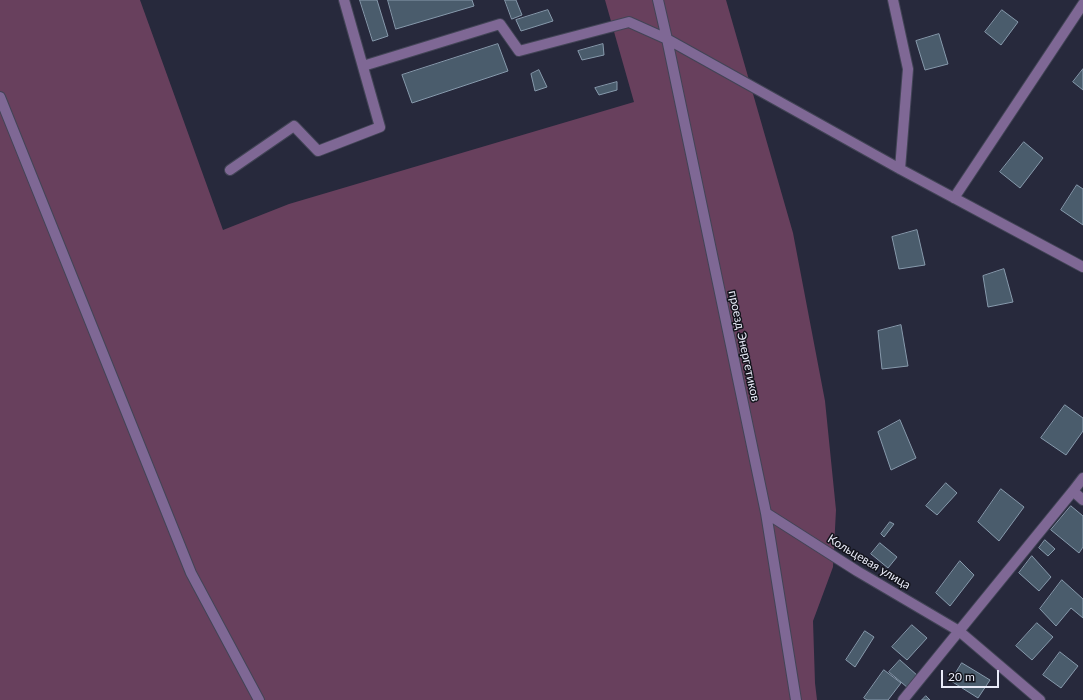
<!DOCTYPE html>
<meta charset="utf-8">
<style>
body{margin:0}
#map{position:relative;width:1083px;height:700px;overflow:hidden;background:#27293c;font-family:Lato,sans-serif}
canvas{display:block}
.scale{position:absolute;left:941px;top:670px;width:58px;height:18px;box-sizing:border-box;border:2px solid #e9ebf8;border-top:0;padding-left:5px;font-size:12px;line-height:14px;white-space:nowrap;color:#e9ebf8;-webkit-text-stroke:3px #12131b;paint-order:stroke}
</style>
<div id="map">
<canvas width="1083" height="700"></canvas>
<div class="scale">20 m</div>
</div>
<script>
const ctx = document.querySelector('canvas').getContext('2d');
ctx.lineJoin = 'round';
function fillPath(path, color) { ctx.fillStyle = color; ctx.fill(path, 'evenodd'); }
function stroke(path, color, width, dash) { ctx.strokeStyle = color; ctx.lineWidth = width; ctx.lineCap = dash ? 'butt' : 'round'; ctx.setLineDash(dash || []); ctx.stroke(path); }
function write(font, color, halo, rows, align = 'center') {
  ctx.font = font + ' Lato,sans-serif'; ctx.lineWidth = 3; ctx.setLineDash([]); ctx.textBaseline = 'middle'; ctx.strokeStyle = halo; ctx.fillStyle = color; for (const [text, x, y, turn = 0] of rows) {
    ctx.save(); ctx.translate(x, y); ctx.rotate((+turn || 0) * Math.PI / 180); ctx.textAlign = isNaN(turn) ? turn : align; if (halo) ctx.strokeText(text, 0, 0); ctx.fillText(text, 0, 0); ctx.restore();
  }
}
fillPath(new Path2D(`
 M0,0H140L223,230L289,204L634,102L605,0H726L793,233L825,401L836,510L833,567L813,621L815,683L817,700H0Z`), '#68405d');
const building = new Path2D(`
 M360,0H377L388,36L373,41Z
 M388,0H472L474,6L396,29Z
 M505,0H516L522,15L512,19Z
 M548,10L553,21L521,31L516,20Z
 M1002,10L1018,22L1001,45L985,32Z
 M939,34L948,64L925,70L916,41Z
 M498,44L508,71L412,103L402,75Z
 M603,44L604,55L582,60L578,51Z
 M1083,69V90L1073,82Z
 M539,70L547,87L535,91L531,74Z
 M617,82V90L599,95L595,88Z
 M1024,142L1043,158L1020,188L1000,172Z
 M1077,185L1083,189V225L1061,210Z
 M917,230L925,265L899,269L892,237Z
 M1004,269L1013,302L988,307L983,276Z
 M901,325L908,366L882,369L878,331Z
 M1065,405L1083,418V431L1066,455L1041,438Z
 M900,420L916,458L891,470L878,432Z
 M946,483L957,493L937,515L926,506Z
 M1001,489L1024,507L999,541L978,522Z
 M1071,506L1083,516V547L1079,553L1051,530Z
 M890,522L894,524L884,537L881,534Z
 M1045,540L1055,549L1048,556L1039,548Z
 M880,543L897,557L888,568L871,554Z
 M1032,556L1051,577L1039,591L1019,573Z
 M960,561L974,575L950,606L936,593Z
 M1062,580L1083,599V618L1071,608L1056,626L1040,609Z
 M1037,623L1053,637L1032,660L1016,646Z
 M912,625L927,638L907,660L892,647Z
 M865,631L874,637L855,667L846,660Z
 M1060,652L1078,666L1061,688L1043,675Z
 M900,660L918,676L908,688L889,672Z
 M962,663L990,680L978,698L951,681Z
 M884,670L901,683L888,700H867L864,698Z
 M926,696L930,700H922Z`);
fillPath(building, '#4a5c6c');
stroke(building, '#879aac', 1);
const minor = new Path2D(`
 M658,0L667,39L766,513L796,700
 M893,0L908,69L900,169
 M363,66L500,24L519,51L629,22L667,39L900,169L1083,267
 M0,97L191,573L259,700
 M230,170L294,126L318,151L380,127L344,0
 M954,198L1083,4
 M1073,491L1083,478
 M766,513L857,571L959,631L903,700
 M1040,700L959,631L1073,491L1083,500`);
stroke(minor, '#424456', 12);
stroke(minor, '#7f6895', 10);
write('12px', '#e9ebf8', '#12131b', [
 ["проезд Энергетиков",744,346,78],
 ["Кольцевая улица",869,562,31]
]);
</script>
